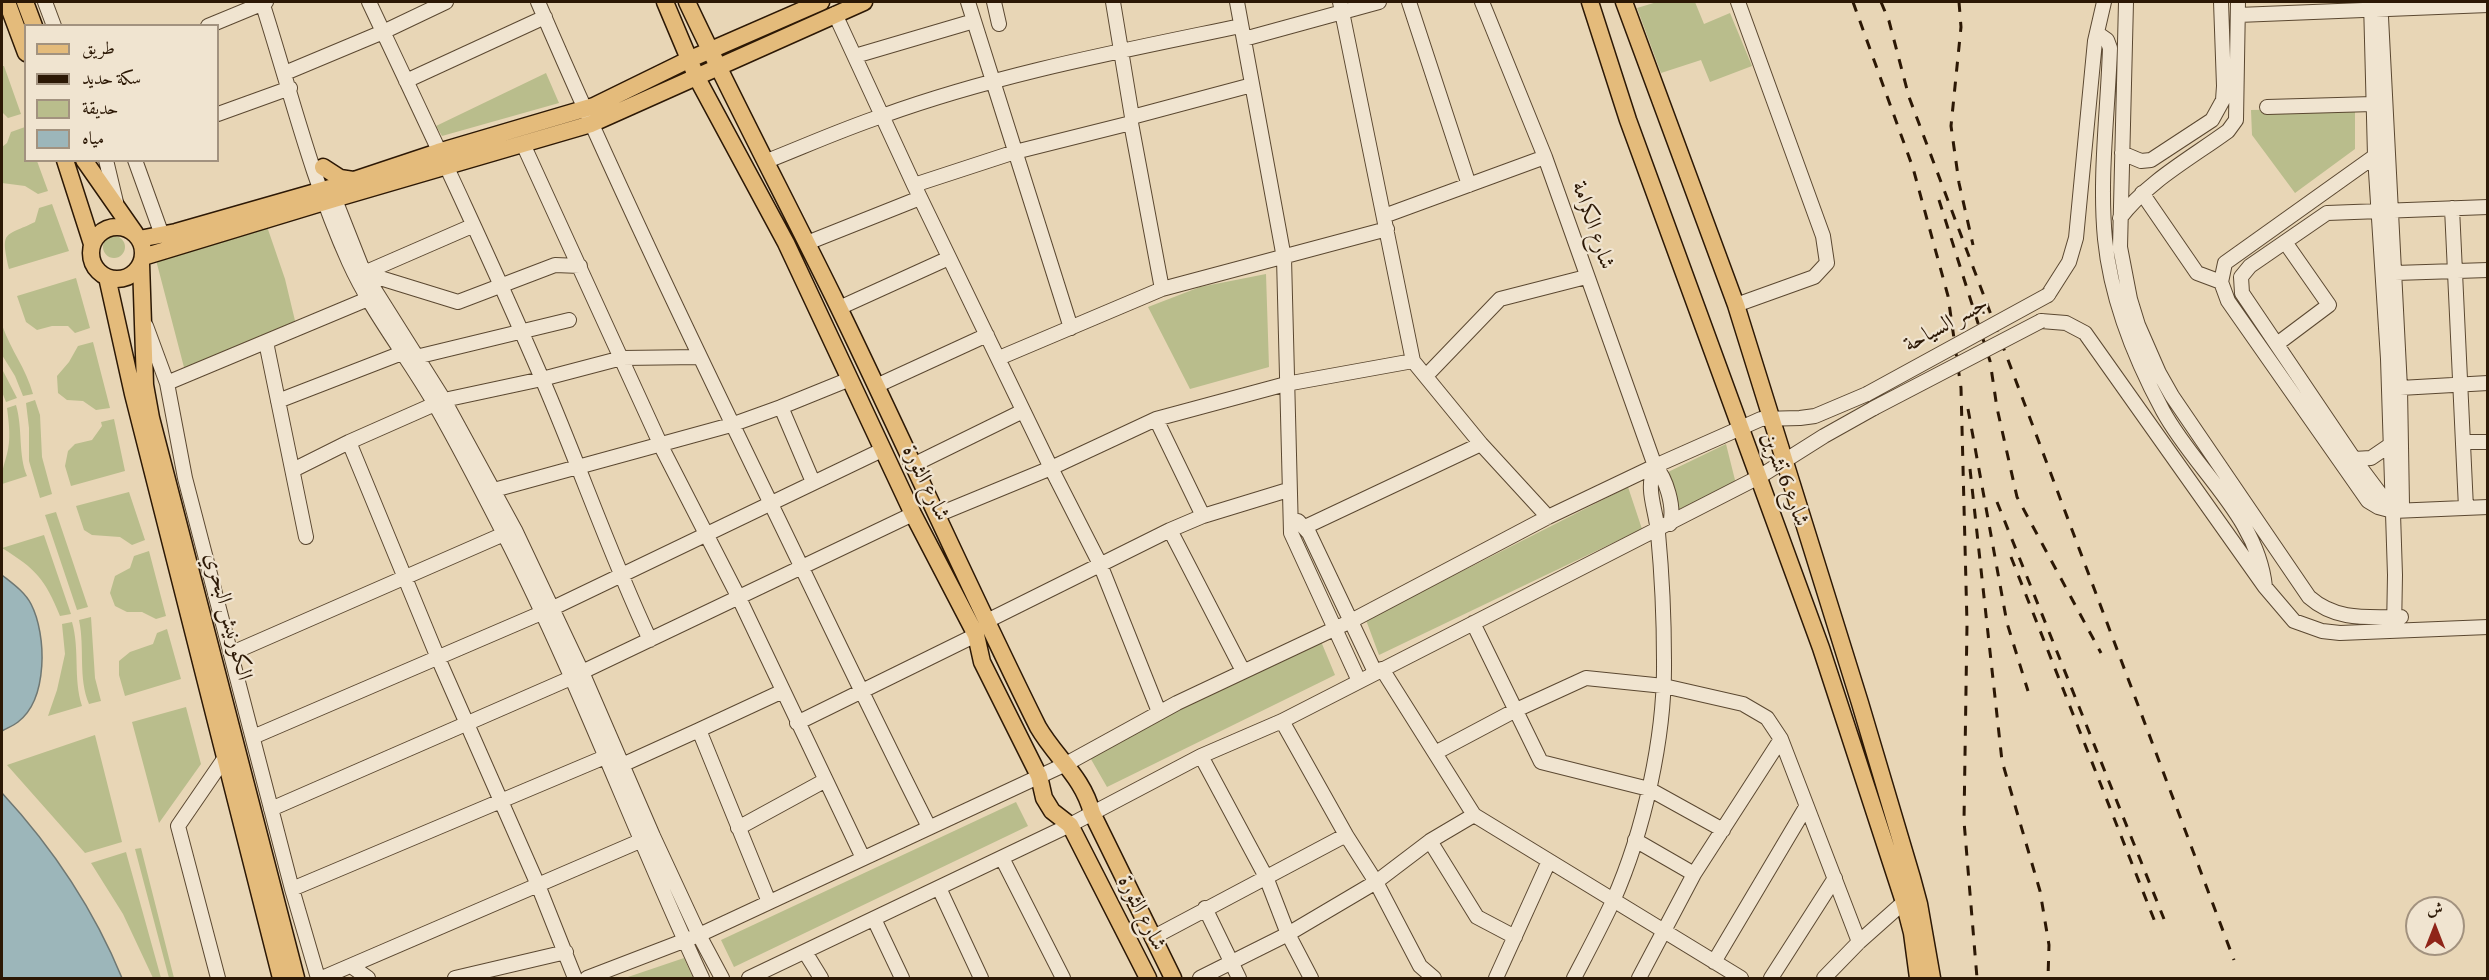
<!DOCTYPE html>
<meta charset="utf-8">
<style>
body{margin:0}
#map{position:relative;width:2489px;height:980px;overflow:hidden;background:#e8d6b6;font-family:Vollkorn,Amiri,serif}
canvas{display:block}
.frame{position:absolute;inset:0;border:3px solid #2c1805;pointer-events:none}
.legend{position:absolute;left:24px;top:24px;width:195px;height:138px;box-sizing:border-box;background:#f0e4d0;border:2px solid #a2927f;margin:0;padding:8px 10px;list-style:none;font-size:18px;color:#2c1805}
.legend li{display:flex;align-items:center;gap:12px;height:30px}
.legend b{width:30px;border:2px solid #a2927f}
.north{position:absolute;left:2405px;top:896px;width:60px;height:60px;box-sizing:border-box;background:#f0e4d0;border:2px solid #a2927f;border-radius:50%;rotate:0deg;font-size:16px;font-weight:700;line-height:24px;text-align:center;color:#2c1805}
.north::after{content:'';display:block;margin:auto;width:21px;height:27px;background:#8f2418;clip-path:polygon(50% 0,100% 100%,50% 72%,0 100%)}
</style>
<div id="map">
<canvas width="2489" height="980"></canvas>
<div class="frame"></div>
<ul class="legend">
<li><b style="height:8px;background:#e4bb7b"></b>طريق</li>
<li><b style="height:8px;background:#2c1805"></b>سكة حديد</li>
<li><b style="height:16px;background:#b9bd8c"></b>حديقة</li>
<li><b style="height:16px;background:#9cb6ba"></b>مياه</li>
</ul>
<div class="north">ش</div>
</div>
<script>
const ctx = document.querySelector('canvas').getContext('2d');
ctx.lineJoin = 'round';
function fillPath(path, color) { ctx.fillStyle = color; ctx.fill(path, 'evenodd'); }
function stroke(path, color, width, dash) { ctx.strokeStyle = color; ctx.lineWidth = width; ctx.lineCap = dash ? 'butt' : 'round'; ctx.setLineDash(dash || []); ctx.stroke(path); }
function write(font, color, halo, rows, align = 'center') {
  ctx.font = font + ' Vollkorn,Amiri,serif'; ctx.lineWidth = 4.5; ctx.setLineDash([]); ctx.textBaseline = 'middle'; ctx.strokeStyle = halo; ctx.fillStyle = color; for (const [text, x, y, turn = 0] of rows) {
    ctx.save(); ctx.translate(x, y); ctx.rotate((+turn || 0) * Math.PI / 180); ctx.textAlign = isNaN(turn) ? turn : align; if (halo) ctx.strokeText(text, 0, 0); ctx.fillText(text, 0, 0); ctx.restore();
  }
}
fillPath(new Path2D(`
 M1657,2H1695L1704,24L1730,13L1752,66L1710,82L1701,60L1661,73L1637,8Z
 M2,66H4L21,114L8,118L2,112Z
 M546,73L559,103L442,136L436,126Z
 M2355,108V149L2295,193L2252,135L2251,110Z
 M25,127L26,160L37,161L48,191L38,194L25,186L2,183V147L7,143L11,132Z
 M52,204L69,251L9,269C0,229 5,237 35,222L39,208Z
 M260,206L285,279L297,329L186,375L150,237Z
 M103 247a11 11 0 1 1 22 0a11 11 0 1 1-22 0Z
 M1266,274L1269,367L1190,389L1148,307L1200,287Z
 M76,278L90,328L75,333L68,326H52L37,330L26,322L17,296Z
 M2,325C11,351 26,368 33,394L23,396L15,376L2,355Z
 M93,342L110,408L96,410L83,401L67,400L58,393L57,376L69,362L78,346Z
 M2,369L17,398L6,402L2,392Z
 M35,400L40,415L42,457L52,494L40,498L29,461V428L26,403Z
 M16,405C23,429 18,455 27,476L2,484C1,472 4,465 7,454C11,440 9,423 7,408Z
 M114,419L125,471L71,486L65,466L68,451L75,444L92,440L102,426L101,422Z
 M1726,444L1736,484L1677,510L1666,473Z
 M1628,487L1642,529L1379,655L1366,620Z
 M129,492L145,540L132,545L120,537L92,535L84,530L76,506Z
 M56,512L88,607L77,610L45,515Z
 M44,535L71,614L60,616C45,579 36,569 2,548Z
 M149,551L166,616L156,619L142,612H127L115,606L110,593L115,576L130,568L134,556Z
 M91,617L95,678L101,701L89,704C78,678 85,648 79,620Z
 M72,622C80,650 73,678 82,706L48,716L57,690L65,654L62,624Z
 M167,629L181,679L125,696L119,675V661L130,652L153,644L157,633Z
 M1320,639L1335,675L1107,787L1088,754Z
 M186,707L201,764L159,823L132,722Z
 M95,735L122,842L85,853L7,765Z
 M1016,802L1028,826L734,967L721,940Z
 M141,848L174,978H169L135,849Z
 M126,852L161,978H153L123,914L91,863Z
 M684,958L693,978H625Z`), '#b9bd8c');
const water = new Path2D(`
 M2,575C12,583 25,592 31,604C47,635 48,699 18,722C13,726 7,728 2,731Z
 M2,793C52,847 94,910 122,978H2Z`);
fillPath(water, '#9cb6ba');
stroke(water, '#6f7772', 1.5);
const minor = new Path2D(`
 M45,2L54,26
 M262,2C290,89 311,178 349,262C372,313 408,357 436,406C460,448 482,491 504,534C578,679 634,832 702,978
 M369,2C428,127 488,253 543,381C580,467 610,555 650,640
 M538,2C611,172 691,339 772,506C824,613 875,721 929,827
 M968,2L1071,328
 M994,2L999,24
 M1113,2L1132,117L1131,123L1162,289
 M1237,2L1284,258L1291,533L1359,681
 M1340,2L1413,361L1481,444L1548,517
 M1409,2L1469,185
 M1482,2L1545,157L1655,466C1666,478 1675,507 1670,524
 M2126,2L2120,247L2130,299L2138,325L2159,373L2172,396L2309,597C2336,621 2367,617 2401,617
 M2371,2L2375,156L2388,359L2395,575L2394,630
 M835,14L914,185L1051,468L1100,564L1159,712
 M2238,15L2488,5
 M2381,17L2400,388L2402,504
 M208,26L266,2
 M2097,33L2107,40L2110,48C2108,111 2099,176 2105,239C2111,299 2135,359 2163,411C2195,470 2258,517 2265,587
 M1244,39L1379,2
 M855,56L974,21
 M285,73L383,32L446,2
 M406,81L545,17
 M2267,107L2373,104
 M218,114L290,88
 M1132,117L1252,85
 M523,144L663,450L739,598L863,858
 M2122,153L2141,161L2151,160L2212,120L2223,100L2224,86L2221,2
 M2375,156L2225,263L2221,282L2228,301L2368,501L2378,507L2393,511L2488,507
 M106,160L116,202
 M135,160L162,235
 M767,161C805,146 843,129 882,116C998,74 1121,51 1241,26
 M914,185L1015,152L1131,123
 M332,192L364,273L444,400L515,530L582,672L653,836L699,935L722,978
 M2142,193L2197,273L2221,282
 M2452,208L2466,508
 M1384,216L1545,157
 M2120,218C2147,182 2191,158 2228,131L2236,120L2238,2
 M807,243L920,198
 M364,273L458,302L555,265L580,266
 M364,273L472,226
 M2395,273L2488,270
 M2048,295L2069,262L2076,238L2095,41L2104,2
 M1736,305L1814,277L1827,263L1823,236L1738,2
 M839,308L949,258
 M2041,321L2066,323L2085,333L2265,587L2294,621L2322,631L2340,633L2488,627
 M146,326L167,383L185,478L292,889L318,978
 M266,342L306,537
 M2277,344L2329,305L2285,242
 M416,357L569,320
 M999,358L1162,289L1387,229
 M1426,376L1500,299L1586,277
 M167,383L375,296
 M876,386L987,335
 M2400,388L2488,383
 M444,400L542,379L622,358L700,357
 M278,401L402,353
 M781,407L813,482
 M1156,419L1203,516
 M349,442L438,658L538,885L575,978
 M2464,442H2488
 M2354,459L2371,458L2390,445
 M913,465L1023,411
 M293,470L349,442L435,404
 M494,490L731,425L781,407L850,379
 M2393,511L2354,459L2242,293L2241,277L2250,266L2327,213L2488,207
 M937,515L1051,468L1156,419L1286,384L1413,361
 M1298,521L1309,533L1375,672
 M1305,527L1481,444
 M1170,530L1243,671
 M987,621L1170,530L1203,516L1288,490
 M1473,623L1541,762L1649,789L1723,830
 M232,653L504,534
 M1382,669L1474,815L1741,978
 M582,672L913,514
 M1282,721L1346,835L1376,882L1420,966L1434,978
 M797,723L976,635
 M253,737L553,608L882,450
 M1435,753L1514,711L1586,678L1664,686L1743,704L1767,718L1781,739L1859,942
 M1201,756L1266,877L1288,934L1311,978
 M622,765L699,730
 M271,809L571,678
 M738,828L824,781
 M1635,840L1694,874
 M1430,841L1477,917L1515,937
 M1002,858L1063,978
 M939,888L981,978
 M292,889L605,757
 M769,902L699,730L783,691
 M1205,908L1239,978
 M874,919L902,978
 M1152,938L1346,835
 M805,952L821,978
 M1714,962L1806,807
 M351,966L368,978
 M218,978L178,826L224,759
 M322,978L640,841
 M455,978L566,952
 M587,978L699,935L1066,764L1177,703L1351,621L1548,517L1655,466L1761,419L1800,418L1815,416L1867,394
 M749,978L1070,825L1201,756L1282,721L1759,477L1824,436L1874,408
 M1200,978L1288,934L1376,882L1430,841L1474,815
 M1496,978L1549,861
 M1574,978C1587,953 1601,927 1613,901C1644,831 1665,737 1664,661C1664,618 1662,575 1658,533C1656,508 1645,490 1655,466
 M1639,978L1694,874L1781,739
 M1771,978L1835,878
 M1824,978L1859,942L1904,902`);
const major = new Path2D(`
 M7,2L26,53
 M25,2L34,26
 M665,2L697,78L786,243L913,514L976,635L982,662L1039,776L1044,798L1052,811L1070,825L1148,978
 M687,2C735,104 788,204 838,306C906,446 969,588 1038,727C1056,758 1083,777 1092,813L1173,978
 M1590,2L1628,120L1821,648L1904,902L1912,933L1918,978
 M1624,2L1736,305L1860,703L1912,878L1919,904L1932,978
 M65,160L92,244
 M84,160L135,233
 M323,167L340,178L353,180
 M91 253a26 26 0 1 1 52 0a26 26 0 1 1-52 0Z
 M139,239L176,232L330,188L438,152L594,106L688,60L821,2
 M143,257L334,199L591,124L864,2
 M141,263L145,385L151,418L296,978
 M107,277L133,394L281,978`);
stroke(minor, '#5b4831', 16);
stroke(major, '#2c1805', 19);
stroke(minor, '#f0e4d0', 14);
stroke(major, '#e4bb7b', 16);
stroke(new Path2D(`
 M1853,2L1913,168L1948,296L1961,388L1967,624L1964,821L1977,978
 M1881,2L1889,21L1909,97L2234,960
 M1959,2L1961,27L1951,126L1959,183L1973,245
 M1939,200L1990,361L1997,408L2017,497L2101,653
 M1968,409L2007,623L2028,691
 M1970,469L2002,761L2040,891L2049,945L2048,978
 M1997,502L2164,919
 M2011,557L2155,922`), '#2c1805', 3, [10, 10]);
const minorBridge = new Path2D(`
 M1867,394L2048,295
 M1874,408L2041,321`);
stroke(minorBridge, '#5b4831', 16, []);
stroke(minorBridge, '#f0e4d0', 14);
write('22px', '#2c1805', '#f0e4d0', [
 ["شارع الكرامة",1591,226,71],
 ["جسر السياحة",1947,326,-29],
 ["شارع 6 تشرين",1783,480,69],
 ["شارع الثورة",924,484,64],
 ["الكورنيش البحري",226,617,75],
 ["شارع الثورة",1140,914,63]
]);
</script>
